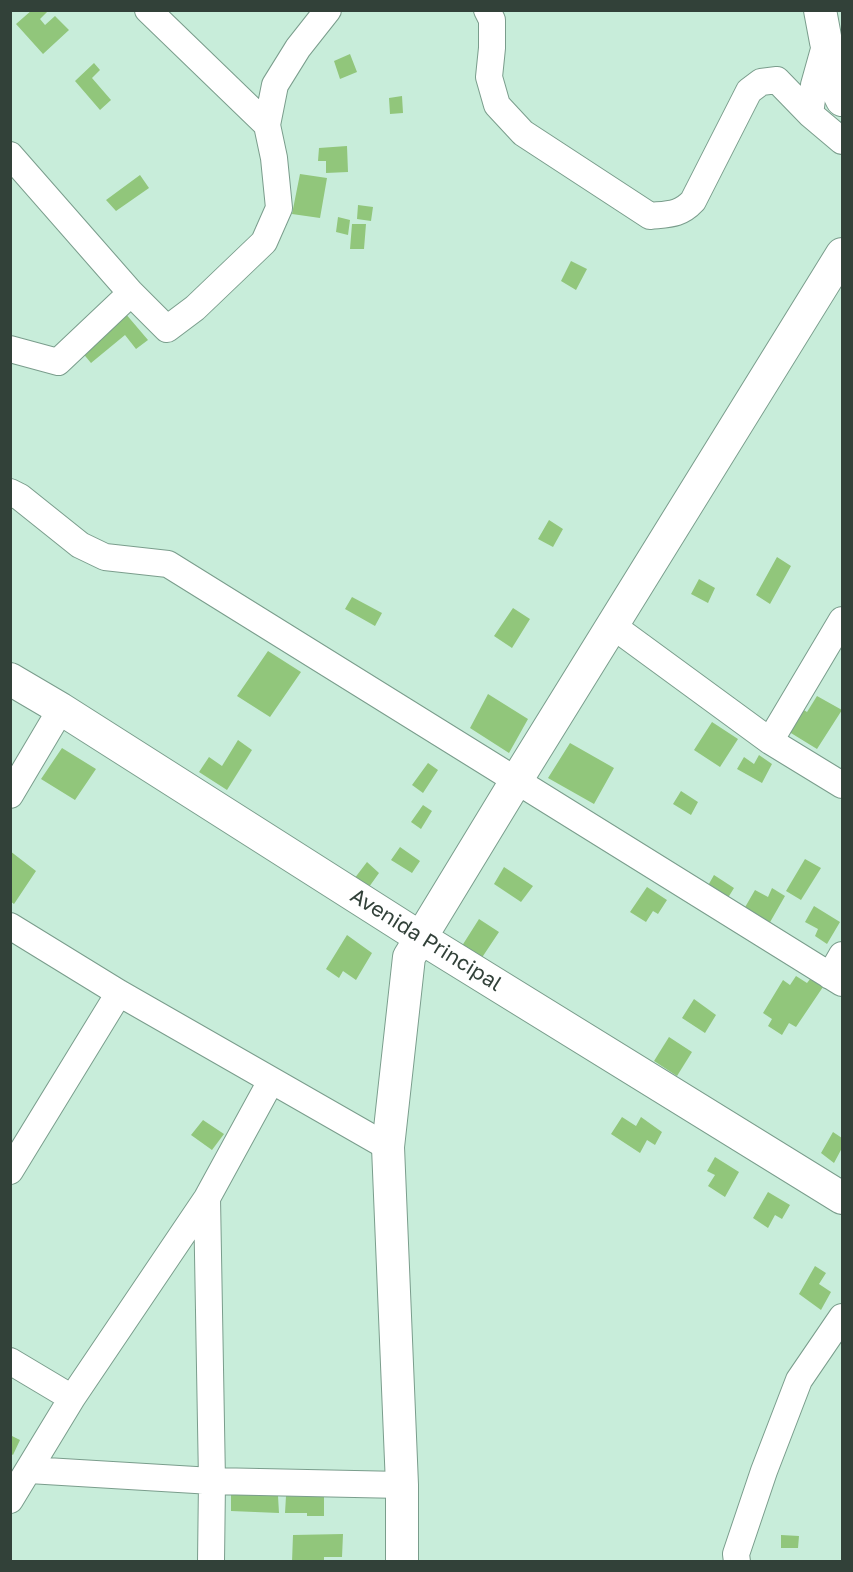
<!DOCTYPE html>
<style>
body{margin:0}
#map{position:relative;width:853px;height:1572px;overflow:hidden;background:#c8edda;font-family:"Golos Text",sans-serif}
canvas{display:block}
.frame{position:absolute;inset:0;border:12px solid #324139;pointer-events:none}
</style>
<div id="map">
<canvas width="853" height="1572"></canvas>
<div class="frame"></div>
</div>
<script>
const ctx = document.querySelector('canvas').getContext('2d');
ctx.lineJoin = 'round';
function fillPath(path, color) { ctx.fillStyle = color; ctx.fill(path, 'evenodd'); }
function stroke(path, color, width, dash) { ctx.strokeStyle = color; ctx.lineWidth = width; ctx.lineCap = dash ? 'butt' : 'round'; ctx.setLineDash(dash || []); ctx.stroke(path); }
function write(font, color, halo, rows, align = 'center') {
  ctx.font = font + ' "Golos Text",sans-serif'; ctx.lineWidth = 5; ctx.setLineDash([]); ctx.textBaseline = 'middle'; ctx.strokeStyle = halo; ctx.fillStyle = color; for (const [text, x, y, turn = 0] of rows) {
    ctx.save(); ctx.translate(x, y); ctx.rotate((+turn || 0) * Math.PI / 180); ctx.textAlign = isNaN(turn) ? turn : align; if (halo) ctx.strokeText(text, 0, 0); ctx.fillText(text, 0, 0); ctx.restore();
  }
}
fillPath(new Path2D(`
 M32,10H49L40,19L45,25L55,16L69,30L43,54L16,24Z
 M350,54L357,72L340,79L334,61Z
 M94,63L100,70L92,78L111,100L100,110L75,81Z
 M402,96L403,113L390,114L389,98Z
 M347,146L348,172L326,173V161H318L319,148Z
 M300,174L327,178L320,218L292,214Z
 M140,175L149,188L116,211L106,200Z
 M358,205L373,207L371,221L357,219Z
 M338,217L350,220L348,235L336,232Z
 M352,224H366L364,249H350Z
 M571,261L587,269L576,290L561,281Z
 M125,313L148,340L136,349L125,335L91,363L81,351Z
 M549,520L563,529L553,547L538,539Z
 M777,557L791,566L770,604L756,595Z
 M699,579L715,588L708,603L691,594Z
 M352,597L382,613L375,626L345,609Z
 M513,608L530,619L512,648L494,636Z
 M268,651L301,672L270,717L237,696Z
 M488,694L528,719L509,753L470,728Z
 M817,696L842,710L817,749L786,730L799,707L807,712Z
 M712,722L738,739L720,767L694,750Z
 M238,740L252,750L227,790L199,772L209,757L222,766Z
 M570,743L614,768L594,804L548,778Z
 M62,748L96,769L75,800L41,779Z
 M759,755L772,764L762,783L737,769L744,757L754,764Z
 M428,763L438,770L423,793L412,785Z
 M681,791L698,802L691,815L673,804Z
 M423,805L432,811L421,829L411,822Z
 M400,847L420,861L412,873L391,860Z
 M10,851L36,871L14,904L10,901Z
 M805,859L821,868L801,900L786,891Z
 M367,862L379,873L364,894L351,883Z
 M504,867L533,886L521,902L494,884Z
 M714,875L734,888L726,901L706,889Z
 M647,887L667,900L658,914L653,911L646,922L630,912Z
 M772,888L785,896L769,924L744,909L755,890L768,897Z
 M814,906L840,922L827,944L815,936L818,929L805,922Z
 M479,919L499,932L479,962L460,949Z
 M347,935L372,953L356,980L343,971L339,978L326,969Z
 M814,974L827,981L796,1027L789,1023L782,1035L768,1026L772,1019L763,1013L783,980L790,985L796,976L807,983Z
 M694,999L716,1015L705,1033L682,1018Z
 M669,1037L692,1052L677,1076L654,1061Z
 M622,1117L636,1126L641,1117L662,1132L655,1145L647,1140L640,1153L611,1134Z
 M203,1120L224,1134L212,1150L191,1135Z
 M833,1132L842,1138V1148L834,1163L821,1153Z
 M715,1157L739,1172L725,1197L708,1186L715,1175L707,1171Z
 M768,1192L790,1205L782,1219L775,1215L768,1228L753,1218Z
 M815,1266L826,1273L819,1284L831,1292L821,1310L799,1294Z
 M10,1435L20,1440L13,1455L10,1453Z
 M231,1494L278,1496L279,1513L231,1511Z
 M286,1496L324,1497V1516H307V1513H285Z
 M343,1534L342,1557H324V1562H292L293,1535Z
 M781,1535L799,1536L798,1548H781Z`), '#91c67b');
const minor = new Path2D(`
 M148,10L267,125
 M487,10L492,20V48L489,77L497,105L523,133L650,216C669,214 680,215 693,201L749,91L761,82L777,80L810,114L842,141
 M810,114L814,85L826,42
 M10,155L131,293L167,329L195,308L264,242L279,208L274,158L267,125L275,85L298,48L328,10
 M10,349L58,362L131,293
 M10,492L20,497L80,545L105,557L168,564L842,983
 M613,626L770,741L842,785
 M770,741L842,620
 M10,795L61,709
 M10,926L119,993L388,1147
 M830,976L842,955
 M10,1171L119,993
 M207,1198L212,1481L211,1562
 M10,1361L72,1398
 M29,1470L212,1481L402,1485
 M10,1500L72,1398L207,1198L271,1081
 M737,1562L736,1554L764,1471L799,1380L842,1317`);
const tertiary = new Path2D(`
 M820,10L826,42L839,94L842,100
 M10,679L61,709L421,938L842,1198
 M402,1562V1485L388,1147L409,957L516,781L842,254`);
stroke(minor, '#7a9d8c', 28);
stroke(tertiary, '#7a9d8c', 34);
stroke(minor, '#fff', 26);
stroke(tertiary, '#fff', 32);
write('21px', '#324139', '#fff', [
 ["Avenida Principal",426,940,32]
]);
</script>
